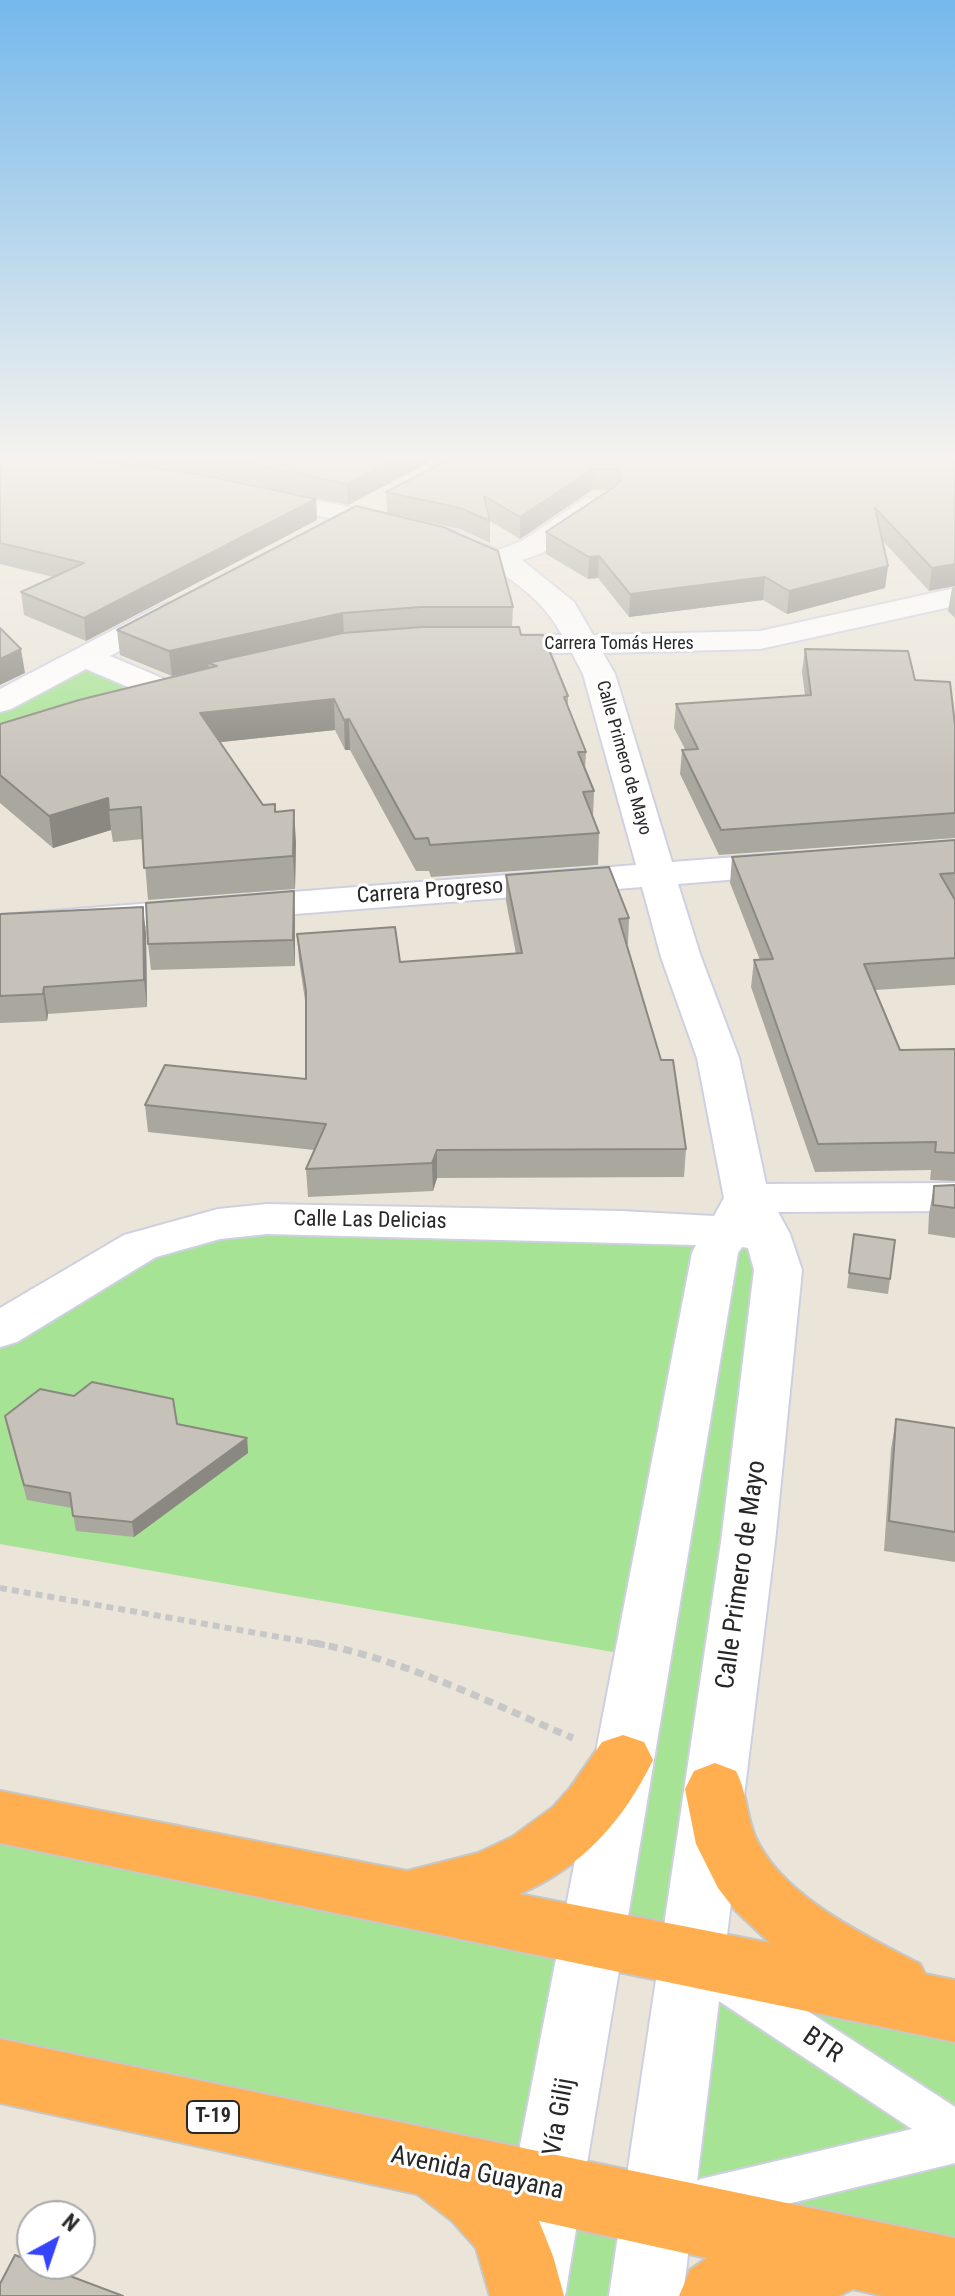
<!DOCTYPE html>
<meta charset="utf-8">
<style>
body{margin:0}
#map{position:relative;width:955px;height:2296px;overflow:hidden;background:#ebe5d9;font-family:"Roboto Condensed",sans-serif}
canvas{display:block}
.north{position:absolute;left:16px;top:2200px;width:80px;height:80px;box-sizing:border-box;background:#fff;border:2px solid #a9a9a9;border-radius:50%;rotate:40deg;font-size:22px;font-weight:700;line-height:32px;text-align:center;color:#282828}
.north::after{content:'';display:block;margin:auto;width:28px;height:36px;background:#3443fc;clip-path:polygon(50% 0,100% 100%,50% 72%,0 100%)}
</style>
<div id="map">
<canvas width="955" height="2296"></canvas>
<div class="north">N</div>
</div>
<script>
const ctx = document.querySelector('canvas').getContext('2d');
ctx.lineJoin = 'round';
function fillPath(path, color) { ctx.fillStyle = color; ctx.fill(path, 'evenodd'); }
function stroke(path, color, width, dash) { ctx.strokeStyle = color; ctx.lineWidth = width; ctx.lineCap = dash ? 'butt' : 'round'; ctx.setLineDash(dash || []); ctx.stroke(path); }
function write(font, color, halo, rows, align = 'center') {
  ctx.font = font + ' "Roboto Condensed",sans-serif'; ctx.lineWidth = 6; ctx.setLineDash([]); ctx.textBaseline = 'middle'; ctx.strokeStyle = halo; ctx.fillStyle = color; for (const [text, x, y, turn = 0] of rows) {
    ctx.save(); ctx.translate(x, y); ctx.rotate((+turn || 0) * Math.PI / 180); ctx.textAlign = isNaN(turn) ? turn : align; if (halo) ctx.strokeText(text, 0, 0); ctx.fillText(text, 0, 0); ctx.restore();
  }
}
fillPath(new Path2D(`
 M85,657L163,690L0,728V702Z
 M219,1224L767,1234L691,1958L955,2011V2275L658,2212L646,2296H528L547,2189L0,2071V1817L591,1938L641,1657L0,1544V1330ZM591,1938L691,1959L657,2212L548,2189Z`), '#a6e394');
const lane = new Path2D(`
 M722,1960L737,1965L955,2107V2163L701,2225L685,2218L678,2202L685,2186L701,2179L912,2129L707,1993L701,1979L707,1965Z`);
const street = new Path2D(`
 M257,487L459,532L498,550L522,541L585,498H605L609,504L605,510L542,553L522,560L574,602L593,635L760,631L955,588V606L760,649L603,653L615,674L672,862L789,853L802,856L807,864L802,872L789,875L678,884L701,957L739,1058L766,1184L955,1183V1211L778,1212L790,1234L802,1270L775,1542L683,2296H609L721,1542L754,1270L748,1248L742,1247L738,1253L565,2296H491L692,1253L696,1245L267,1234L220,1239L156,1257L17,1342L0,1347V1308L124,1235L218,1209L267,1204L621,1211L714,1216L724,1198L697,1058L661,957L642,887L0,937V915L636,865L583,674L572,653H485L474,651L470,644L474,637L485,635H562C510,536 346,525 247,501L244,495L247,489Z
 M170,603L181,606L185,612L181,618L110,656L174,683L179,690L174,697L163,700L152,697L86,669L11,709L0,712V689L159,606Z`);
const highway = new Path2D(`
 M623,1735L644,1742L653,1760C623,1821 583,1867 519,1894L770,1943L735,1910L718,1888L696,1844L685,1789L694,1771L715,1763L736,1771C747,1792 746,1815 755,1836C781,1896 866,1936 920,1964L925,1974L955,1980V2042L0,1843V1791L407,1871L478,1853L512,1837L553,1807L570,1788L602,1742Z
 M0,2039L955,2238V2296H883L853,2289L838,2296H679L690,2270L707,2258L539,2221L553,2256L564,2296H490L476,2248L452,2221L417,2194L0,2103Z`);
stroke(lane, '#ced0e1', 4);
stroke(street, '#ced0e1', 4);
stroke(highway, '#c7c7c7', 4);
stroke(new Path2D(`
 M0,1588L325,1645`), '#c7c7c7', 6, [7, 5]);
stroke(new Path2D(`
 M314,1643C404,1659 490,1703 573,1738`), '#c7c7c7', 7, [9, 6]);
fillPath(lane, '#fff');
fillPath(street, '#fff');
fillPath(highway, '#ffaf50');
fillPath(new Path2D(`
 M0,457L316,499L317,520L86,641L24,615L21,592L53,577L0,564Z
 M85,457H440L348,505L201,473Z
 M453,457H955L929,591L882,540L888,566L885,588L787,614L763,600L629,617L598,578L588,579L546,554V532L609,490H592L520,539L490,521V543L460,529L387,513L386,492Z
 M356,506L513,607L512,627L521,635L568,696V706L586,752L585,770L594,791L593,817L599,833L598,865L431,877L429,871H416L350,750H345L335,730L220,742L263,805L275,812L296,842L295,889L148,900L143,839L113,842L111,830L53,848L0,803V724L209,668L172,676L120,655L117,630Z
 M955,586V618L948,611L952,588Z
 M805,649L915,680L955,725V838L719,855L680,774L682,750L685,749L674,728L676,704L805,695L802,672Z
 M955,840V985L875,990L900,1050L955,1049V1181L930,1180L931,1170L815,1172L751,987L754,960H760L730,883L732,857Z
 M506,875L629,918L628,944H627L686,1149L684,1177L437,1178L433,1191L308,1197L306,1169L314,1150L148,1132L145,1105L306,1079V1007L299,960L297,934L400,962L516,954L506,901Z
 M0,914L146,933L147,1007L48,1014L47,1021L0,1023Z
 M295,917V966L151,970L148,944Z
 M955,1185V1238L928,1234L929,1214L934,1186Z
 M854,1234L890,1279L888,1294L847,1288Z
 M5,1416L177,1424L247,1438L248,1453L134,1537L76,1531L72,1508L27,1500L8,1431Z
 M896,1419L955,1428V1562L884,1551L891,1449Z`), '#aaa79f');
fillPath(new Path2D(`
 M399,457H440L348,505L347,484Z
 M593,469L592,490L520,539V517Z
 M316,499L317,520L86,641L84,618Z
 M599,556L598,578L588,579L589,557Z
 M955,564V586L929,591L932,568Z
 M888,566L885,588L787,614L789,591Z
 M765,577L763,600L629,617L630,594Z
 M343,613L344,638L208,663L209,668L172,676L169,651Z
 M21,649L25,673L0,685V659Z
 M334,699L335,730L203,744L200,713Z
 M349,719L350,750H345L344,720Z
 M108,798L111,830L53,848L49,816Z
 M294,810L296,842L295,889L293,856Z
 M294,891L295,917V966L293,940Z
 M143,907L146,933L147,1007L144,980Z
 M44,987L48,1014L47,1021L43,994Z
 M437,1150V1178L433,1191L432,1163Z
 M247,1438L248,1453L134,1537L132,1522Z`), '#8b8882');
const building = new Path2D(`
 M0,457H75L199,474L316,499L84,618L21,592L84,563L0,543Z
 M221,457H399L347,484Z
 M453,457H955V564L932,568L875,508L888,566L789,591L765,577L630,594L599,556L589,557L546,532L617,485L621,479L617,469H593L520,517L484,496L490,521L460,508L386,492Z
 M356,506L443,527L498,551L513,607H421L343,613L169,651L117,630Z
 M422,627H519L521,635H543L568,696L564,697L586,752H578L594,791L583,792L599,833L430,845L428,838L415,839L349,719L344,720L334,699L200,713L263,805L275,804V812L294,810L293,856L144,868L141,807L109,810L108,798L49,816L0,775V724L79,700L217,666L208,663L343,633Z
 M0,628L21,649L0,659Z
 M805,649L908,651L915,680L950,682L955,725V813L721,830L682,750L698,749L676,704L811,695Z
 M955,840V873L940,874L955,900V958L864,964L900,1050L955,1049V1153L935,1152L936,1142L818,1144L754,960L773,959L732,857Z
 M609,867L629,918L619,919L661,1060H673L686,1149L437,1150L432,1163L306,1169L326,1124L145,1105L165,1065L306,1079V991L297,934L395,927L400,962L522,953L506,875Z
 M294,891L293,940L148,944L146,903Z
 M143,907L144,980L44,987L43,994L0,996V914Z
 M955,1185V1208L933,1205L934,1186Z
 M854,1234L895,1240L890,1279L849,1273Z
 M92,1382L173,1399L177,1424L247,1438L132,1522L73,1516L70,1493L24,1485L5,1416L40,1389L74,1396Z
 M896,1419L955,1428V1532L889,1521Z
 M15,2255L32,2262V2264H38L123,2296H0V2284Z`);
fillPath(building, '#c6c2b9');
stroke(building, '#8b8882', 2);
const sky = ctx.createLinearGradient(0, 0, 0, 778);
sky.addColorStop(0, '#75b8eb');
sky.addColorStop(0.59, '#f6f3ee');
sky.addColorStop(1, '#f6f3ee00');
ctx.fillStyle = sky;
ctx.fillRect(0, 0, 955, 778);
write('18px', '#282828', '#fff', [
 ["Carrera Tomás Heres",619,644],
 ["Calle Primero de Mayo",623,758,74]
]);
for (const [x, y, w] of [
 [213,2117,52]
]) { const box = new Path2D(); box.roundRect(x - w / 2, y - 16, w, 32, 6); ctx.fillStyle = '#fff'; ctx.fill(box); stroke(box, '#282828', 2); }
write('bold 20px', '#282828', null, [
 ["T-19",213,2117]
]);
write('22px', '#282828', '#fff', [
 ["Carrera Progreso",430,892,-4],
 ["Calle Las Delicias",370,1221,1]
]);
write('26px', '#282828', '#fff', [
 ["Calle Primero de Mayo",742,1575,-82],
 ["BTR",822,2046,34],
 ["Vía Gilij",560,2117,-80],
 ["Avenida Guayana",477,2174,12]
]);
</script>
